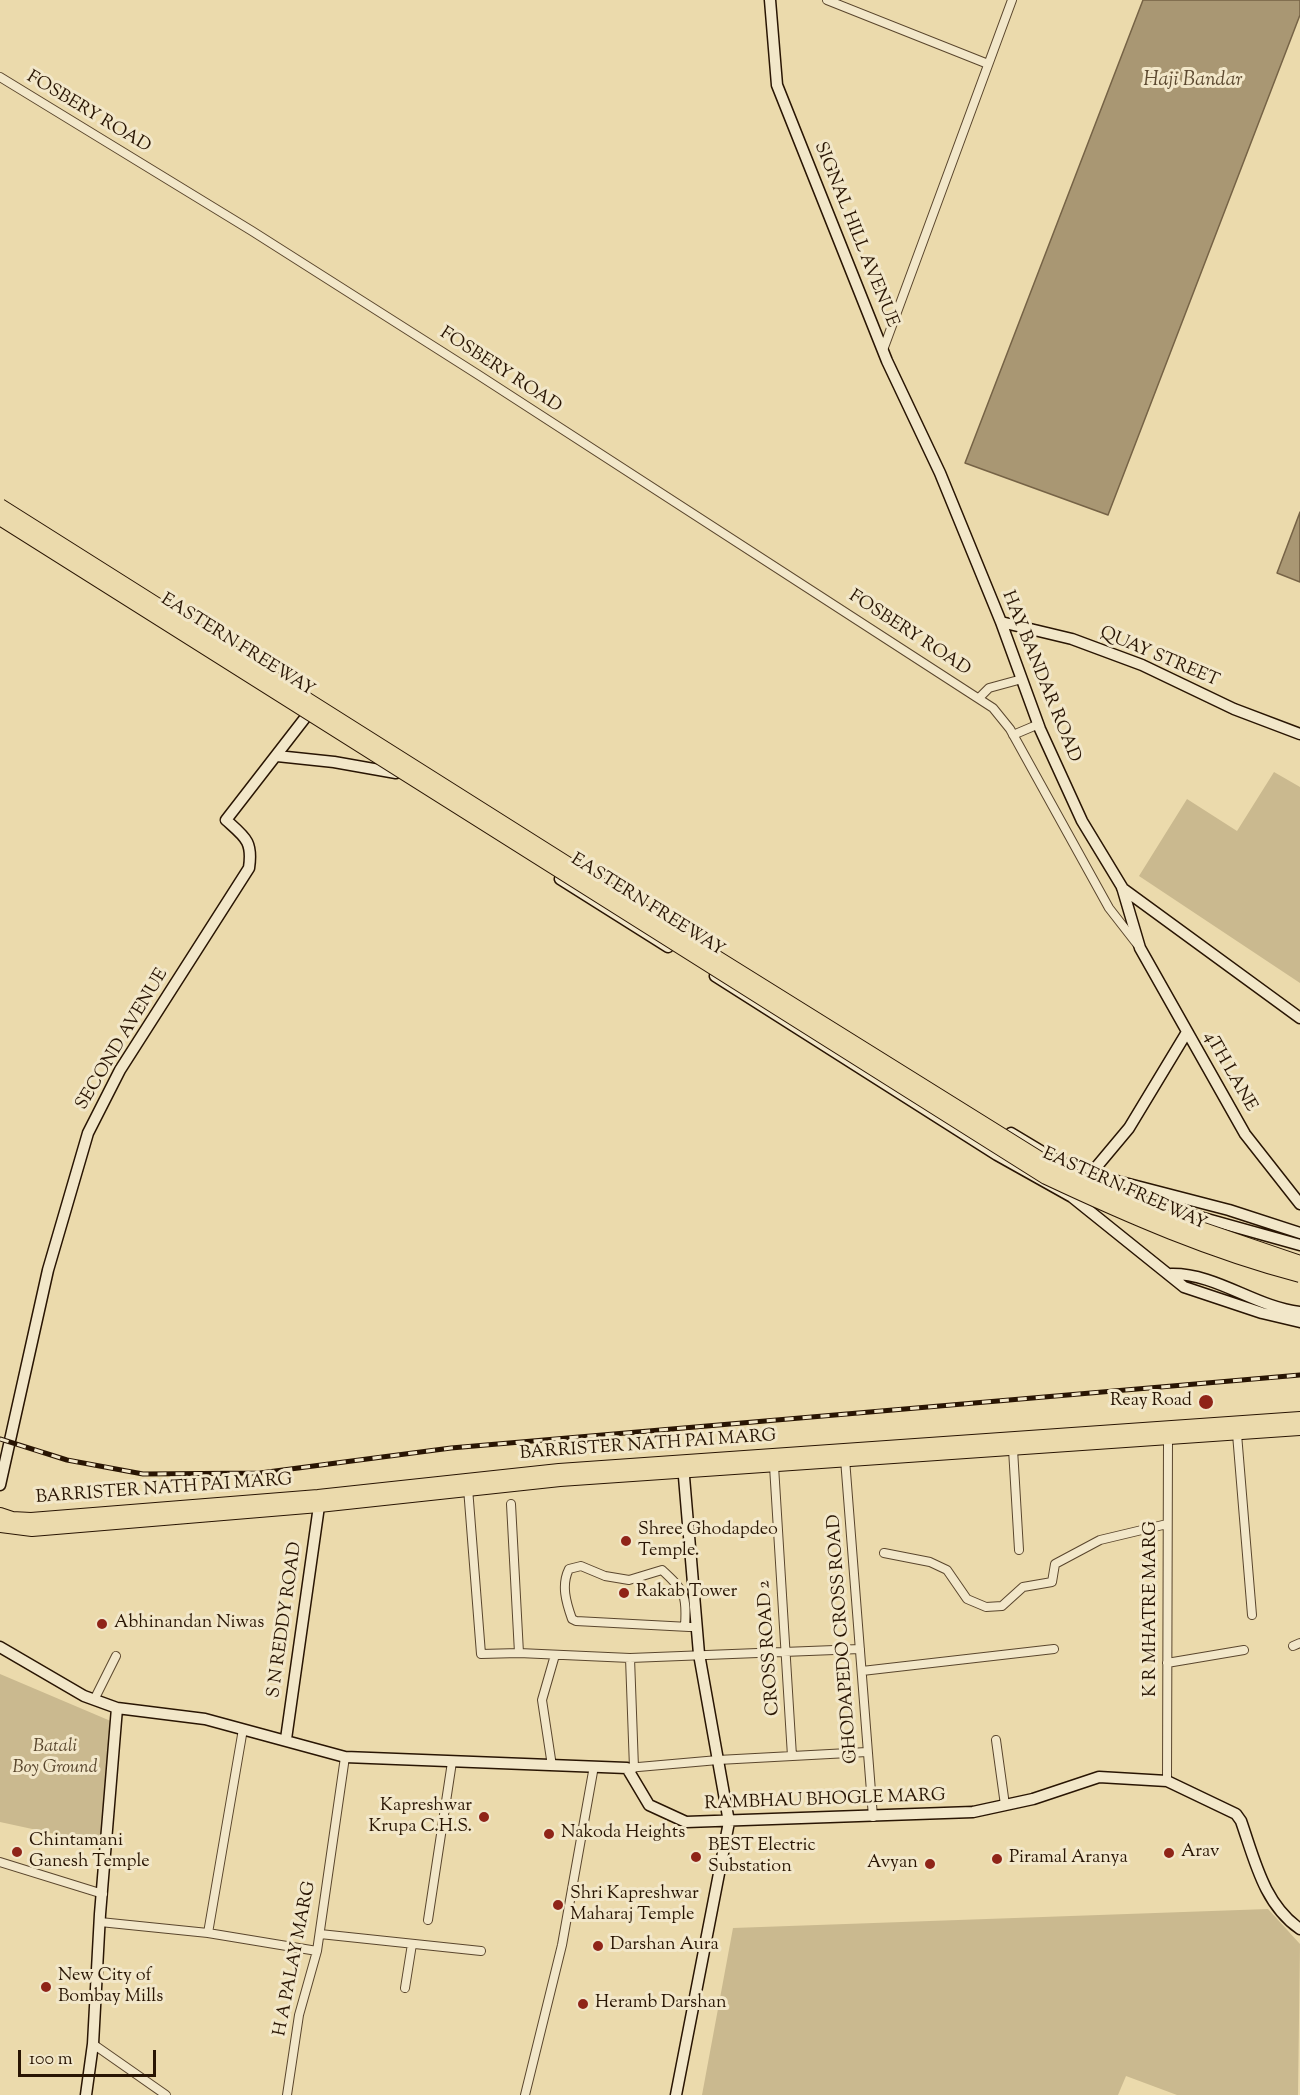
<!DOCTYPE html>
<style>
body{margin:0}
#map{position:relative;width:1300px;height:2095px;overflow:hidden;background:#ebdaac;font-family:"Sorts Mill Goudy",serif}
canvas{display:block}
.scale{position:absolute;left:18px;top:2050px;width:138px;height:27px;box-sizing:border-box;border:3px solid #291503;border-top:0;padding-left:8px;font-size:18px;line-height:21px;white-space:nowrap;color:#291503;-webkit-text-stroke:4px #f2e7c9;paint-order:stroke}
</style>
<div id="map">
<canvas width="1300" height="2095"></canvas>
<div class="scale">100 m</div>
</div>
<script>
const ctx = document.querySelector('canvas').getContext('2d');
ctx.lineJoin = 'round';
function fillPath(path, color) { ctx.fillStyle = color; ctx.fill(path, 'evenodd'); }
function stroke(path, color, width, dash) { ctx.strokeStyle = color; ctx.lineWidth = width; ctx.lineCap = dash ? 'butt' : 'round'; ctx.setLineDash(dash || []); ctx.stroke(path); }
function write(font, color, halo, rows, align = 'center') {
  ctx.font = font + ' "Sorts Mill Goudy",serif'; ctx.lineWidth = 6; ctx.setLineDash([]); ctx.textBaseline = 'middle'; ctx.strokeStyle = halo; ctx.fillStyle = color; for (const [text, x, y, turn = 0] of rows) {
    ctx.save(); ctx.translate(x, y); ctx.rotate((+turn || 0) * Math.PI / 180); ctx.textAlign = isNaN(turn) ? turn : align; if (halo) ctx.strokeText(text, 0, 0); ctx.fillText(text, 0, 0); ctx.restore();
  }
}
fillPath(new Path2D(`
 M1274,772L1300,787V983L1139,876L1187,799L1237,831Z
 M0,1674L113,1722L106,1845L0,1822Z
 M1268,1909L1300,1944L1298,2095H1177L1126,2076L1118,2095H702L733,1928Z`), '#cab98f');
const water = new Path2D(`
 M1143,0H1300V15L1108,515L965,463Z
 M1300,512V582L1277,573Z`);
fillPath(water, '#a99773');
stroke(water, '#766346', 1.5);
const street = new Path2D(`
 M827,0L988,64
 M0,77L252,231L477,374L993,708L1010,729L1109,908L1137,944
 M883,350L1012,0
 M979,698L989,688L1022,679
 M1013,735L1039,724
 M1237,1434L1252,1615
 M1013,1449L1019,1550
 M845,1459L873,1817
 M774,1466L792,1756
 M468,1488L481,1654L519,1653L630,1658L860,1649
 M511,1504L519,1653
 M884,1553L930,1562L947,1570L967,1599L986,1607L1002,1606L1023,1587L1052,1582L1055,1564L1100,1540L1167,1524
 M685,1626C687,1595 685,1591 662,1570L629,1580L605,1576L581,1566L569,1569C561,1585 566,1602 572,1619L576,1621L689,1627H697
 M1293,1646L1300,1643
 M630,1658L634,1768
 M1167,1663L1244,1650
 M862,1671L1054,1649
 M94,1700L116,1656
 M996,1740L1005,1805
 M552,1766L542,1700L555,1655
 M627,1768L718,1760L867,1752
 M1167,1781L1168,1438
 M0,1862L103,1894
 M428,1920L452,1762
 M100,1922L208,1933L317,1951
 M208,1933L243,1729
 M320,1934L481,1951
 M405,1988L412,1944
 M93,2044L166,2095
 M287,2095L299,2015L317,1951L345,1757
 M525,2095L562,1945L594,1766`);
const secondary = new Path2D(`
 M770,0L777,85L887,361L940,473L1001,622L1040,729L1082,821L1122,887L1140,948L1245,1134L1300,1204
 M1001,622L1072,639L1142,665L1234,709L1300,734
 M277,756L334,762L396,773
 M560,879L668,947
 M1122,888L1300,1018
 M715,976L997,1155L1072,1197L1184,1287L1262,1313L1300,1322
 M1011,1133L1056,1160L1090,1174L1229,1210L1300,1233
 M1088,1177L1129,1128L1187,1032
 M1135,1199L1300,1245
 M1171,1274C1216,1273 1255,1307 1300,1312
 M0,1485L48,1270L88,1133L120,1070L249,868C253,841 245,837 226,820L305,718
 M0,1647L84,1696L117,1708L205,1719L345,1757L627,1768L649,1805L686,1822L973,1812L1033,1799L1099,1777L1167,1781L1236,1814L1241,1821C1255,1861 1264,1904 1300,1929
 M286,1739L320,1499
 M86,2095L93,2044L100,1914L117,1708
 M676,2095L729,1822L699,1654L683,1465`);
const primary = new Path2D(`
 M0,1514L12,1518L31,1519L318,1496L559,1470L1300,1418
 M0,1526L32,1530L319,1506L560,1480L1300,1429`);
stroke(street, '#5a462d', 10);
stroke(secondary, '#291503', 13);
stroke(primary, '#291503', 14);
stroke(street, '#f2e7c9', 8);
stroke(secondary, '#f2e7c9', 10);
stroke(primary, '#ebdaac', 12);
const rail = new Path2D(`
 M0,1439L67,1460L143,1474L260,1473L451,1448L1300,1375`);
stroke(rail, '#291503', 5);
stroke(rail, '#f2e7c9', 3, [9]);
const highwayBridge = new Path2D(`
 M0,506L648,915L1051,1166L1168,1218L1300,1263
 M0,518L1046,1177C1129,1216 1212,1252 1300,1275`);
stroke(highwayBridge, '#291503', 16, []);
stroke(highwayBridge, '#ebdaac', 14);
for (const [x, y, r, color] of [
 [1206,1402,8,"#8f2418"],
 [626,1541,6,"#8f2418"],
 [624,1593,6,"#8f2418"],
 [102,1624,6,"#8f2418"],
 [484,1817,6,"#8f2418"],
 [549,1834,6,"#8f2418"],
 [17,1852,6,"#8f2418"],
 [1169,1853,6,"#8f2418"],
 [696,1857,6,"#8f2418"],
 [997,1859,6,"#8f2418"],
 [930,1864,6,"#8f2418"],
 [558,1905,6,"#8f2418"],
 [598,1946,6,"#8f2418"],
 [46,1987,6,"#8f2418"],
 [583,2004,6,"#8f2418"]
]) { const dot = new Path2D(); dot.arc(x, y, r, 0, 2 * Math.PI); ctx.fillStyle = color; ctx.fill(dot); stroke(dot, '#f2e7c9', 2); }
write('18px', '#291503', '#f2e7c9', [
 ["FOSBERY ROAD",88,113,31],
 ["SIGNAL HILL AVENUE",855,235,68],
 ["FOSBERY ROAD",500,371,33],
 ["FOSBERY ROAD",909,634,33],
 ["EASTERN FREEWAY",237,646,32],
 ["QUAY STREET",1159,658,23],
 ["HAY BANDAR ROAD",1040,677,68],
 ["EASTERN FREEWAY",647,906,32],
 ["SECOND AVENUE",123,1040,-59],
 ["4TH LANE",1229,1072,60],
 ["EASTERN FREEWAY",1124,1190,24],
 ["BARRISTER NATH PAI MARG",648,1446,-4],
 ["BARRISTER NATH PAI MARG",164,1490,-4],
 ["K R MHATRE MARG",1152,1609,-90],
 ["S N REDDY ROAD",286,1620,-82],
 ["GHODAPEDO CROSS ROAD",844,1639,-94],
 ["CROSS ROAD 2",770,1648,-94],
 ["RAMBHAU BHOGLE MARG",825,1801,-2],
 ["H A PALAY MARG",296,1959,-79]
]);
write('18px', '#291503', '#f2e7c9', [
 ["Reay Road",1192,1402,"right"],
 ["Shree Ghodapdeo",638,1531],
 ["Temple.",638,1552],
 ["Rakab Tower",636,1593],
 ["Abhinandan Niwas",114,1624],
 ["Kapreshwar",472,1807,"right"],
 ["Krupa C.H.S.",472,1828,"right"],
 ["Nakoda Heights",561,1834],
 ["Chintamani",29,1842],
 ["Ganesh Temple",29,1863],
 ["BEST Electric",708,1847],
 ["Substation",708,1868],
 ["Arav",1181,1853],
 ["Piramal Aranya",1009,1859],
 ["Avyan",918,1864,"right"],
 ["Shri Kapreshwar",570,1895],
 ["Maharaj Temple",570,1916],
 ["Darshan Aura",610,1946],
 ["New City of",58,1977],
 ["Bombay Mills",58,1998],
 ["Heramb Darshan",595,2004]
], 'left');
write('italic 18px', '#59462d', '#f2e7c9', [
 ["Batali",55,1748],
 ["Boy Ground",55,1769]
]);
write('italic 20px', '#5c4930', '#f2e7c9', [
 ["Haji Bandar",1193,82]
]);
</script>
